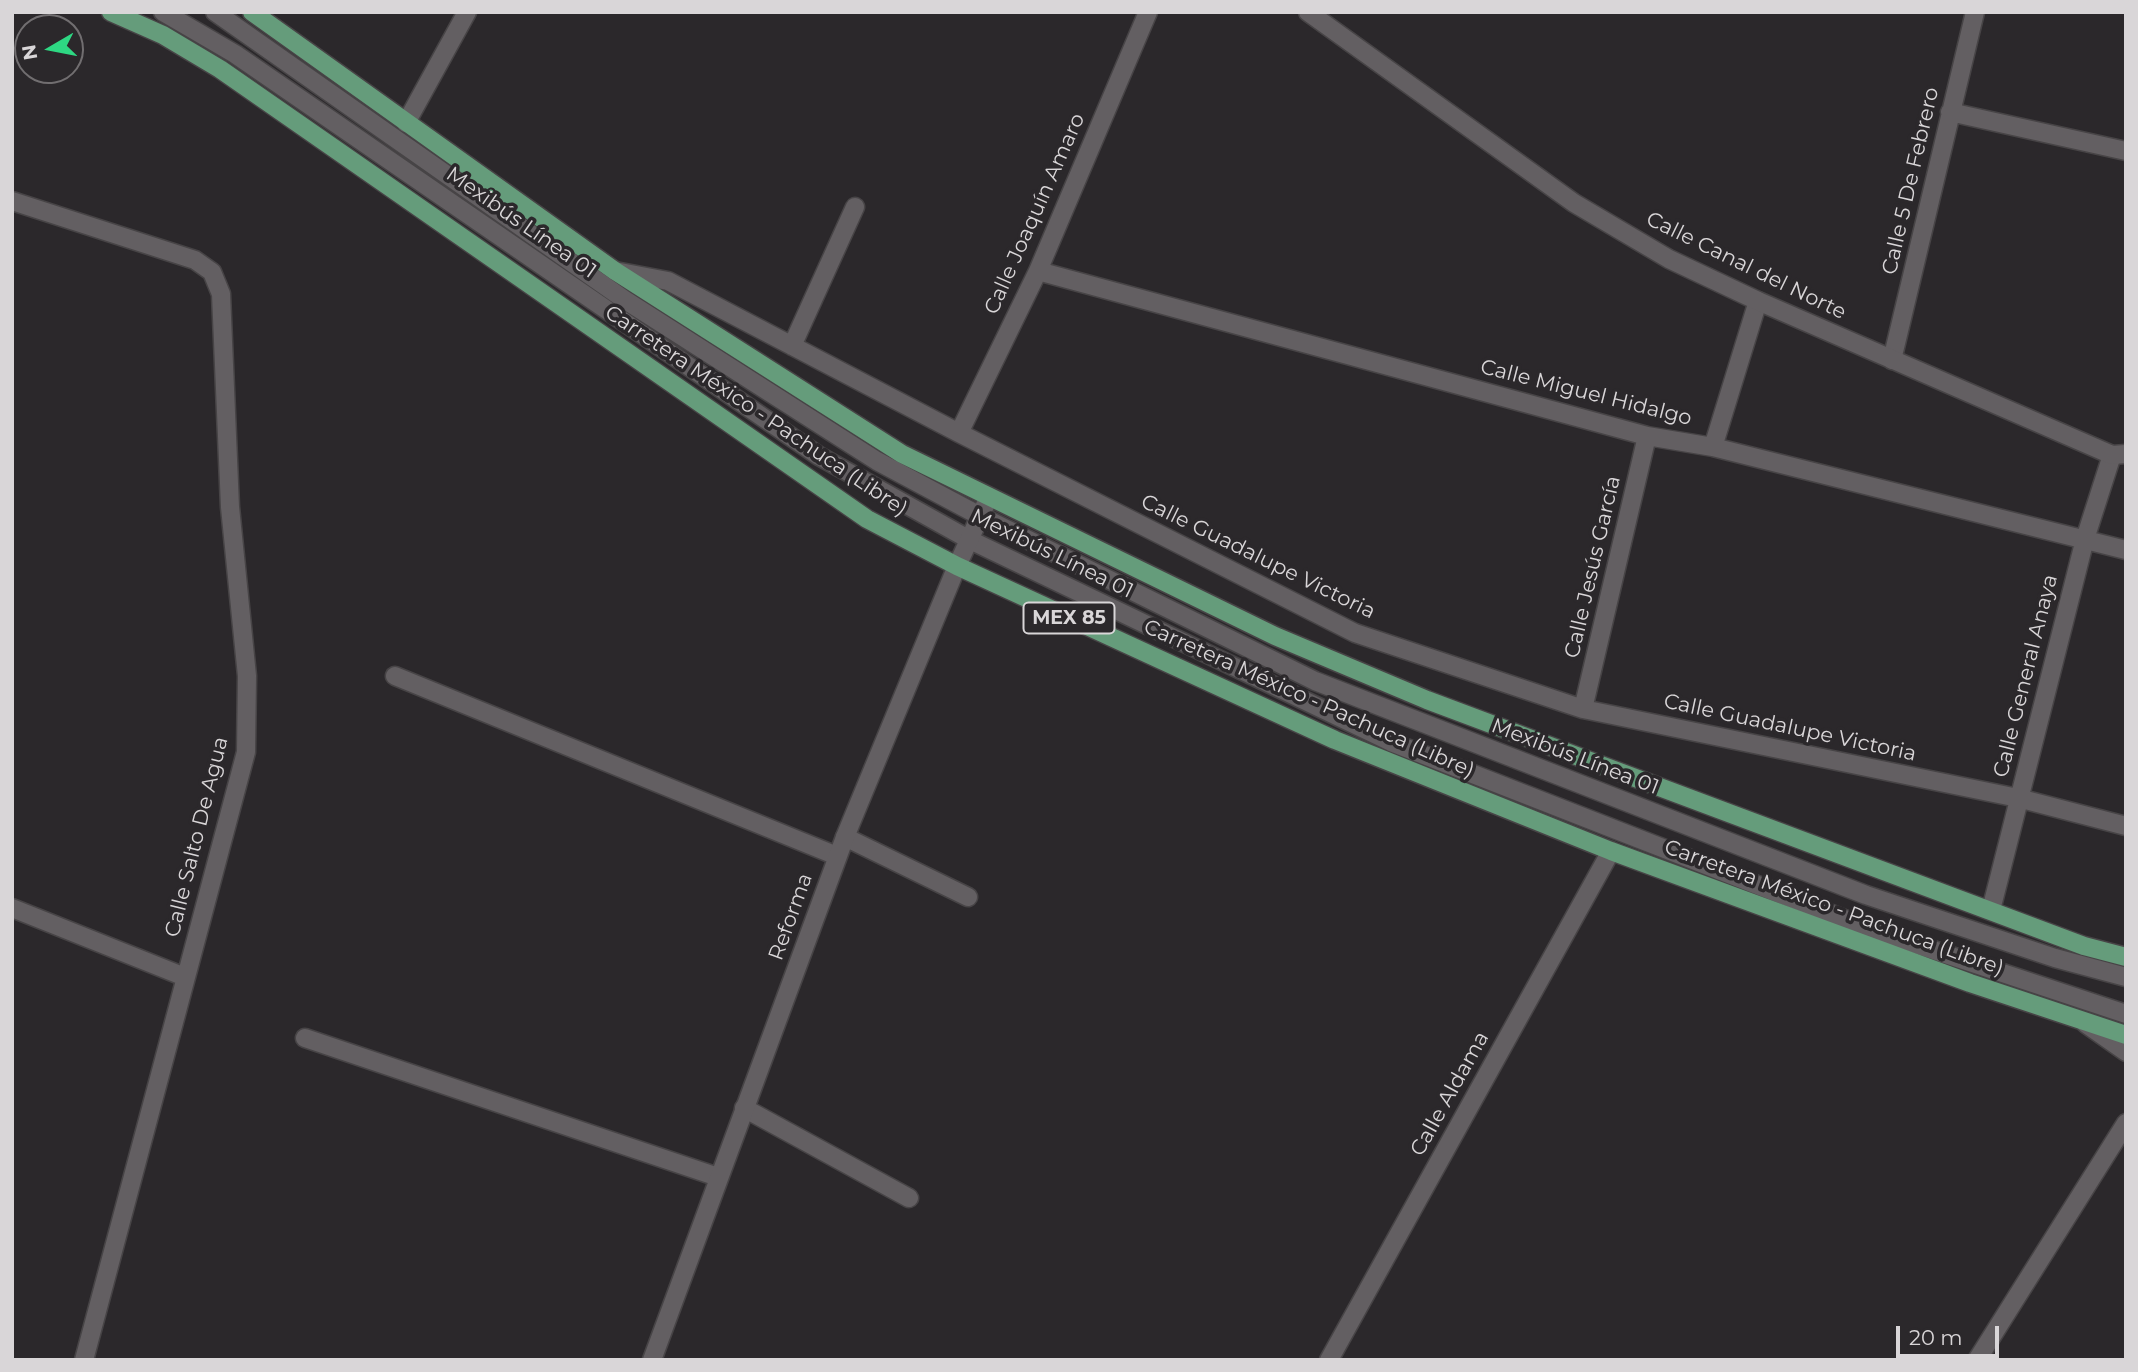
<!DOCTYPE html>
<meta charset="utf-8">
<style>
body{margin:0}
#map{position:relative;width:2138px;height:1372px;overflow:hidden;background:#2b282b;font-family:Montserrat,sans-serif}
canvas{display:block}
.frame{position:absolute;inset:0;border:14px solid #d9d6d8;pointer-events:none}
.north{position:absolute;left:14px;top:14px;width:70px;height:70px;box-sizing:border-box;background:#2b282b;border:2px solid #716e70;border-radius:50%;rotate:260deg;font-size:19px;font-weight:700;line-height:28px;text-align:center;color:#d9d6d8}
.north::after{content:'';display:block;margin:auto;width:24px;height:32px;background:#2ed883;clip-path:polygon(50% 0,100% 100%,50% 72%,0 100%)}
.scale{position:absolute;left:1896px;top:1326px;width:103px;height:32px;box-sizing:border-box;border:4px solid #d9d6d8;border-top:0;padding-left:9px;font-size:21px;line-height:24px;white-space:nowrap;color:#d9d6d8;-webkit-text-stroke:5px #2b282b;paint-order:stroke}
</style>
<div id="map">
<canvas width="2138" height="1372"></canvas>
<div class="frame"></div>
<div class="north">N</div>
<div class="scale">20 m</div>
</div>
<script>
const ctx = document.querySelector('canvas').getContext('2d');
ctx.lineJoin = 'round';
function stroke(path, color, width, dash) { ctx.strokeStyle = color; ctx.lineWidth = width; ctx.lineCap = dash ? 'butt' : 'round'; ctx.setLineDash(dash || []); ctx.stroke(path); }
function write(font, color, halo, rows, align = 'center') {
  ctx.font = font + ' Montserrat,sans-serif'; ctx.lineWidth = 7; ctx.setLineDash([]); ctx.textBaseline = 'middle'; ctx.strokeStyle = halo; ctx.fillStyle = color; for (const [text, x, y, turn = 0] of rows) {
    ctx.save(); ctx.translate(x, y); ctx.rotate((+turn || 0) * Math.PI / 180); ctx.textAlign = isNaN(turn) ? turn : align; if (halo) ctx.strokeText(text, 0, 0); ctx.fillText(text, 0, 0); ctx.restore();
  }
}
const lane = new Path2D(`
 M163,12L235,54L819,456L970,540L1391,742L1870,929L2126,1014
 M215,12L625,300L877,461L980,516L1315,681L1866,895L2055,958L2126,977
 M395,676L837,856
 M305,1038L718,1177`);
const street = new Path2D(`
 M1950,112L2126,151
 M406,123L467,12
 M12,201L195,260L212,272L221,294L230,507L247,676L246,752L84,1360
 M615,271L668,281L959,433L1355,633L1583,709L2018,798L2126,826
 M1038,271L1647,436L1713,447L2126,550
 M792,346L855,207
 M1892,360L1975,12
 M959,433L1038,271L1148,12
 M1713,447L1758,301
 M1583,709L1647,436
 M845,837L968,897
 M12,908L185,977
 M1991,910L2085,539L2112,455
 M2086,1024L2126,1052
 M744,1108L909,1198
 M1329,1360L1611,851
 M1977,1360L2126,1123`);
const secondary = new Path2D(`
 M1308,12L1574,203L1669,259L1758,301L2112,455L2126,454
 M652,1360L845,837L957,566L989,497`);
const primary = new Path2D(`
 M111,12L163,35L220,69L867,519L957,566L1335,740L1611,851L1970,983L2126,1035
 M252,12L615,271L902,454L1275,636L1427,700L2084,946L2126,957`);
stroke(lane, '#474446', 21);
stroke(street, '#474446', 21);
stroke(secondary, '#474446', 21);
stroke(primary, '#474446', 21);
stroke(lane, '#635f62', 18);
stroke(street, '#635f62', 18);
stroke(secondary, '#635f62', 18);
stroke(primary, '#659c7b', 18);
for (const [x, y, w] of [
 [1069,618,91]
]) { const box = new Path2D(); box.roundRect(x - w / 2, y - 15.5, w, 31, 5); ctx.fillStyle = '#2b282b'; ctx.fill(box); stroke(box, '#d9d6d8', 2); }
write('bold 19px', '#d9d6d8', null, [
 ["MEX 85",1069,618]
]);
write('21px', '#d9d6d8', '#2b282b', [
 ["Calle 5 De Febrero",1911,181,-77],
 ["Calle Joaquín Amaro",1035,214,-66],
 ["Mexibús Línea 01",521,223,35],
 ["Calle Canal del Norte",1746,266,26],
 ["Calle Miguel Hidalgo",1586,393,14],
 ["Carretera México - Pachuca (Libre)",756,411,34],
 ["Mexibús Línea 01",1052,554,26],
 ["Calle Guadalupe Victoria",1258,557,26],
 ["Calle Jesús García",1593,567,-77],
 ["Calle General Anaya",2026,676,-76],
 ["Carretera México - Pachuca (Libre)",1309,699,24],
 ["Calle Guadalupe Victoria",1790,728,12],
 ["Mexibús Línea 01",1575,757,21],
 ["Calle Salto De Agua",197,837,-76],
 ["Carretera México - Pachuca (Libre)",1834,908,20],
 ["Reforma",791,917,-70],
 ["Calle Aldama",1450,1094,-61]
]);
</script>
